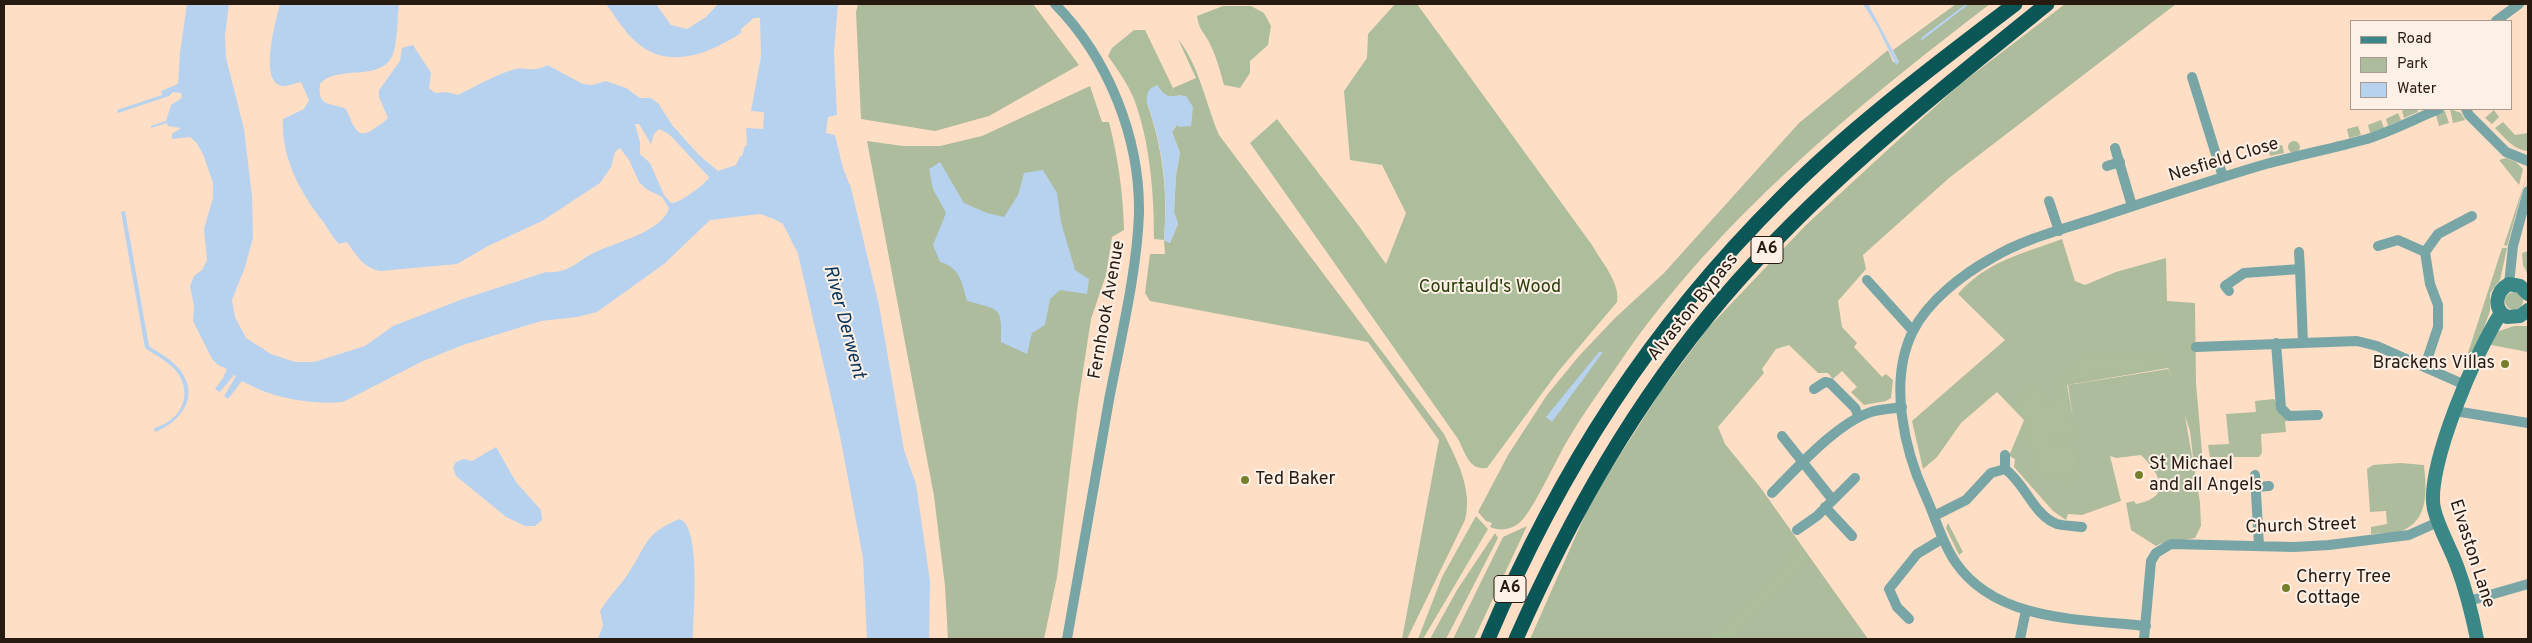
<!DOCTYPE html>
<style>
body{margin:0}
#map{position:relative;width:2532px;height:643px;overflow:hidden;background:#ffdec6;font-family:Overpass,sans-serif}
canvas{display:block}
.frame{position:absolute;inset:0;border:5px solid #261a11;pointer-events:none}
.legend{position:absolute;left:2350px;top:20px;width:162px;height:90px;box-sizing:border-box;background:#fdf0e6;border:1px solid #a79a91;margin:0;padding:6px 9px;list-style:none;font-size:15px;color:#261a11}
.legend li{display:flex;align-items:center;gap:10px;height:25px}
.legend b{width:25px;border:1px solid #a79a91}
</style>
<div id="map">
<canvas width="2532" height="643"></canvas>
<div class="frame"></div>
<ul class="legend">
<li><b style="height:6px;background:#3a8788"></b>Road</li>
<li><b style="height:14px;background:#acbc9d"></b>Park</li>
<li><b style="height:14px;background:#b6d2ef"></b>Water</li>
</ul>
</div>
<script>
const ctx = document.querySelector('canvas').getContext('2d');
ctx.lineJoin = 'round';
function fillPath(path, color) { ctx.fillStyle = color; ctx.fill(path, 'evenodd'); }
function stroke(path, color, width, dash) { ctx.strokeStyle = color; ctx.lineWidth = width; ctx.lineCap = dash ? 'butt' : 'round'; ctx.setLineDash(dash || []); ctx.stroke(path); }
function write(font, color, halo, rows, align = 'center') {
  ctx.font = font + ' Overpass,sans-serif'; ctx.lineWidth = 4; ctx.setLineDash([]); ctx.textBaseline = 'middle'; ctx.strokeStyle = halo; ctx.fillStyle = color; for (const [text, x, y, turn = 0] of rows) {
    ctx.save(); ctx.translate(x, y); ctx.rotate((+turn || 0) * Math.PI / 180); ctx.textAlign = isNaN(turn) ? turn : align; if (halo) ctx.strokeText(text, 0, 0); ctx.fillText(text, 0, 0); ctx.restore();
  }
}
fillPath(new Path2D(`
 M858,4H1033L1079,65L989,116L935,131L861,119L856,12Z
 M1956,4H1990C1854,108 1718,219 1620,362C1602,388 1582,415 1566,443C1556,460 1531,515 1518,524C1510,530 1499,531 1490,527L1492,523L1486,521L1478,512L1508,455L1547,395L1579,356L1615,318L1664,273L1799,123L1888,50L1893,62H1899L1893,50Z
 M2065,4H2176L1949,178L1863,255L1866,269L1838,301L1842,327L1857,343L1854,347L1882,377L1886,374L1893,380L1891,398L1886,401L1864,405L1851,392L1857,387L1842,371L1833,379L1828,373H1818L1789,345L1776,349L1762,369L1764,373L1718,427L1725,444L1760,487L1868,639H1530L1593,497L1659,394L1708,328L1806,225L1895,143L1959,85Z
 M1178,39C1200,67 1205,102 1219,135L1444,434C1457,460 1473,490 1465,520L1407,639H1402L1439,440L1368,342L1150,301L1145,293L1150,254H1165L1164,240L1170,243L1178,224L1174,212L1176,175L1180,153L1172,132L1177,125L1181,95L1170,98L1173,88L1196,78Z
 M1090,86L1102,122H1109C1118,158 1123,192 1124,230L1112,237L1106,275L1091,319L1078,403L1057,577L1044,639H948L945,586L934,496L867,141L903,146H940L982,136Z
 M2405,109H2417L2418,112L2404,118L2402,111Z
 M2450,109L2461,113L2465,120L2453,123Z
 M2494,110L2499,117L2492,124L2485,118Z
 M2445,111L2449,123L2439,126L2436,115Z
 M2398,113L2401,120L2388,126L2386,119Z
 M2381,120L2384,128L2370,133L2368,125Z
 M2503,122L2515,135L2528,133V151C2514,150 2505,138 2495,128Z
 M2358,126L2361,135L2349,138L2347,129Z
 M2288 147a6 6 0 1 1 12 0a6 6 0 1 1-12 0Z
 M2282,145L2284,153L2270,156L2268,148Z
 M2506,158L2516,162L2523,169L2519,185L2499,160Z
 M2527,175L2507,246L2504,245Z
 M2062,239L2075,281L2085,285L2116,272L2166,258L2167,301L2195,303L2196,383L2203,464L2194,466L2190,431L2185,416L2200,502L2201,526L2195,538L2162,543L2156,546L2131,530L2126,503L2134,501L2136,504C2173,497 2161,475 2141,455L2116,458L2110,456L2121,501L2082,515L2068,514L2066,520L2053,511L2014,467L2015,459L2009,456L2024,420L1997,392L1961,423L1937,457L1923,469L1912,421L2005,340L1958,294C1987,261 2022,254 2062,239ZM2168,368L2172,378L2168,369L2068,385L2073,418L2067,385Z
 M2502,248H2507L2500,280L2490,293V311L2475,353L2466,359Z
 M2528,251V275L2523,265L2522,253Z
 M2505 301a9 9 0 1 1 18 0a9 9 0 1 1-18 0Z
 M2514,326H2528V352L2491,345L2496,332Z
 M2274,399L2283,414L2289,419L2285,422L2286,432L2261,434L2262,453L2259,457H2210L2208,445L2229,444L2226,414L2256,412L2255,401Z
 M2401,463L2424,465C2426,486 2430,516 2406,529C2398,534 2381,533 2371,534V527L2387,524L2386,511L2370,512L2367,469L2373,465Z
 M1948,523L1963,552L1959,555L1946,528Z
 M1527,526L1474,639H1453L1503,537Z
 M1495,533L1498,538L1446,639H1430L1457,590Z`), '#acbc9d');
fillPath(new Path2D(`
 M1395,4H1417L1592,245C1601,261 1621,284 1617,302L1557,373L1487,468C1469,471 1465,452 1458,439L1250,143L1277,119L1356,222L1386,264L1406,213L1382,165L1350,160L1344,91L1367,58L1368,34Z
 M1223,6H1251L1264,13L1271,26L1268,45L1250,61V73L1240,88L1224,85C1220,70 1216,55 1208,40C1202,30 1199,29 1197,16Z
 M1134,30H1145L1173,88L1170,98L1165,96L1157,85L1147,103C1163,149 1168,192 1164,240L1154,239C1154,193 1150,142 1134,99C1128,84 1117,69 1108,56L1112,48Z
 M2148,353L2155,354L2163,359L2160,365C2129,375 2095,371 2065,383L2075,434L2071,438L2055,435L2051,439V444L2071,447L2075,452L2077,467L2072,471L2073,477L2068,482L2061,477L2041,475C2029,460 2034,439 2027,422C2025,418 2021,413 2018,409C2020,398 2025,390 2035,385L2042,391V397L2046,403L2056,402L2057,382L2073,371L2080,359Z
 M1476,516L1488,529L1423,639H1418L1442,577Z
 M1800,550L1810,558L1729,639H1712L1773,579L1796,551Z`), '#adbe9c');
fillPath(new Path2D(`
 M187,4H229L225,36L226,58L244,129L252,196L253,238L245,267L232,300L235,317L246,338L271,354L295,362H314L365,346L393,326L463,299L546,272C571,274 578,259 598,251C617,242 663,231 669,208L662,197L646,189L639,182L629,160L620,148L615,152L611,167L600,183L542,221L488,246L457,264L381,271C364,269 356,255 347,242L339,244C330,234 328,228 321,219C299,190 281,157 283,119L304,109L309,100L301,82C295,83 285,88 279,85C260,76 276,20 280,4H399C397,20 398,39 393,54C383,83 336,64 320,84C317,108 331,102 346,109C353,123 356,143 375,128C380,125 384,122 388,118L379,97V90L400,61L402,48L413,45L431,73L429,88L435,93L446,92L458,95C476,86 493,76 512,70C526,65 532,74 547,65L583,84L592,85L606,81L626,88L640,98H651L658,103L672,125L699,155L718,171L736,165L740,156H742L745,146L747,145L746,128L763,129L764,112L751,111L761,56L760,18H754L741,29V33C709,54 667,71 635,41C623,30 615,16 606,4H656L671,25L687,29L706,17L718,4H838L834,52L837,115L828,117L826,133L835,135L843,168L851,188L879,305L904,450L916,484L930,581L929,639H867L863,558L840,436L798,254L783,224L774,219L760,214L710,220L664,264L597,312L577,317L541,321L463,345L423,361L343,402C310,405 271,398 242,381L228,399L224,396L236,376L234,375L220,392L215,389L223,378L227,369L218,365L212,359L193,321L194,306L190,286L194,276L202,270L207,260L204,229L213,198V183L203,154L196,142L190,137L172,139V134L181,128L168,126L167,123L151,128V126L166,121L171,105L182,98L181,93L173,92L169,96L118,113L117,110L162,95L161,91L178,84L180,52ZM635,124H639L651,144L654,134L659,129L669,134L709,177C707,183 679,204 671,203L664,195L650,163L640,154V142Z
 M1863,4H1868L1899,62L1896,65L1877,26Z
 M1966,4H1969L1921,41L1922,37Z
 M1157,85C1170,103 1170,93 1186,96L1193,107L1191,126L1180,127L1177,125L1172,132L1180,153L1176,175L1174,212L1178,224L1170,243L1164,240C1168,192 1164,149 1147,103C1146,93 1148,89 1157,85Z
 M940,162L964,203L987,213L1004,217L1018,195L1024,173L1043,170L1057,193L1061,222L1075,270L1089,279L1087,294L1060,290L1050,299L1045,325L1032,333L1027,354L1001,342C1002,306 1000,310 967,301C962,283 960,267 940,262L933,245L946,213L933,189L929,169Z
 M125,211L149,346C159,353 173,360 180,370C201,397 180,422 155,432L154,428C178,422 193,398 179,375C173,364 155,355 145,348L121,212Z
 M1599,352H1603L1552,422L1546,417Z
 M496,447L516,482L541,510L542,520L535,526H525L506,517L456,476L453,467L456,462L464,459L472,461Z
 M679,519C702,524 693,619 693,639H598L603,625L600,611C608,598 619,587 628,574C647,545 644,534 679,519Z`), '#b6d2ef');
stroke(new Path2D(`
 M1055,4C1108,58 1140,137 1139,213C1137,273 1120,341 1109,400C1095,480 1081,560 1067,639
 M2496,21L2519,4
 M2192,77L2223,177
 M2466,109L2469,115L2506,152L2528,161
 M2115,148L2132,206
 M2107,166L2120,162
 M2049,201L2059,231
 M2378,246L2398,240L2425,252L2430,284L2438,305V327L2425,366
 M2299,252L2300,269
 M2425,252L2438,234L2472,216
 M1867,280L1913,331
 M2509,284L2513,246L2528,191
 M2229,291L2225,286L2244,273L2300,269L2303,343
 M2276,343L2281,408L2289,416L2318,415
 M2196,347L2357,341L2377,346L2465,385
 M1814,389L1825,382L1830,383L1855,408L1859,417
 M2455,411L2528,423
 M1782,436L1832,499
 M2005,469V455
 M2255,475L2259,546
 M2256,487L2269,486
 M1772,493C1797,468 1837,423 1871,412C1880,409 1892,409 1902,407
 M1825,507L1852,536
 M1934,516L1966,500L1991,473L2005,469C2025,483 2034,516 2057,524C2065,526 2074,526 2082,527
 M1797,530L1817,516L1855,478
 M2469,601L2528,584
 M1909,619L1897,607L1889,589L1917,554L1942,539
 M2146,626C2082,619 1997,622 1956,563C1942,543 1936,519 1926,497C1904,450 1888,381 1913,331C1928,301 1963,274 1992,258C2025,238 2067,228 2103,216C2158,198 2211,180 2266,164C2300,155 2334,148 2367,139C2392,131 2415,119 2439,109
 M2020,639L2026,610
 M2144,639L2151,561L2156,553L2171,544L2294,547L2329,545L2409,535L2438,522`), '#78a6a6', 10);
stroke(new Path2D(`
 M2528,294L2520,286L2509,284C2496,291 2492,309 2507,317L2520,316L2528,310
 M2477,639C2472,614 2466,590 2457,566C2450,547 2439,529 2434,509C2425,468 2477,349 2501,313`), '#3a8788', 14);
stroke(new Path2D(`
 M1488,639C1560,469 1650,328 1782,197C1853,126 1935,65 2015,4
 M1516,639C1571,515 1635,402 1723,298C1818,187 1934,95 2047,4`), '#0b5657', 15);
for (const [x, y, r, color] of [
 [2505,364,5,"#777f2a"],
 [2139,475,5,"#777f2a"],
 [1245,480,5,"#777f2a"],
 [2286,588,5,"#777f2a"]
]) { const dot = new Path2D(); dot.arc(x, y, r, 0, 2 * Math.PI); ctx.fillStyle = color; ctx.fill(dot); stroke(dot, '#fdf0e6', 2); }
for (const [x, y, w] of [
 [1767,250,32],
 [1510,589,32]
]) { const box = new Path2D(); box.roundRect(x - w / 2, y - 13.5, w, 27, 4); ctx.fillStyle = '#fdf0e6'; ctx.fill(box); stroke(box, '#261a11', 1); }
write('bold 16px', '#261a11', null, [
 ["A6",1767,250],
 ["A6",1510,589]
]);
write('18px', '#261a11', '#fdf0e6', [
 ["Nesfield Close",2224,161,-17],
 ["Alvaston Bypass",1694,308,-51],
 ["Fernhook Avenue",1108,310,-80],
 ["Church Street",2301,527,-2],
 ["Elvaston Lane",2471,554,72]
]);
write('18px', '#293f0a', '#fdf0e6', [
 ["Courtauld's Wood",1490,288]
]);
write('18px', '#261a11', '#fdf0e6', [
 ["Brackens Villas",2495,364,"right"],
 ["St Michael",2149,465],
 ["and all Angels",2149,486],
 ["Ted Baker",1255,480],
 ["Cherry Tree",2296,578],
 ["Cottage",2296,599]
], 'left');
write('italic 19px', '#09355a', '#fdf0e6', [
 ["River Derwent",843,322,75]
]);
</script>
